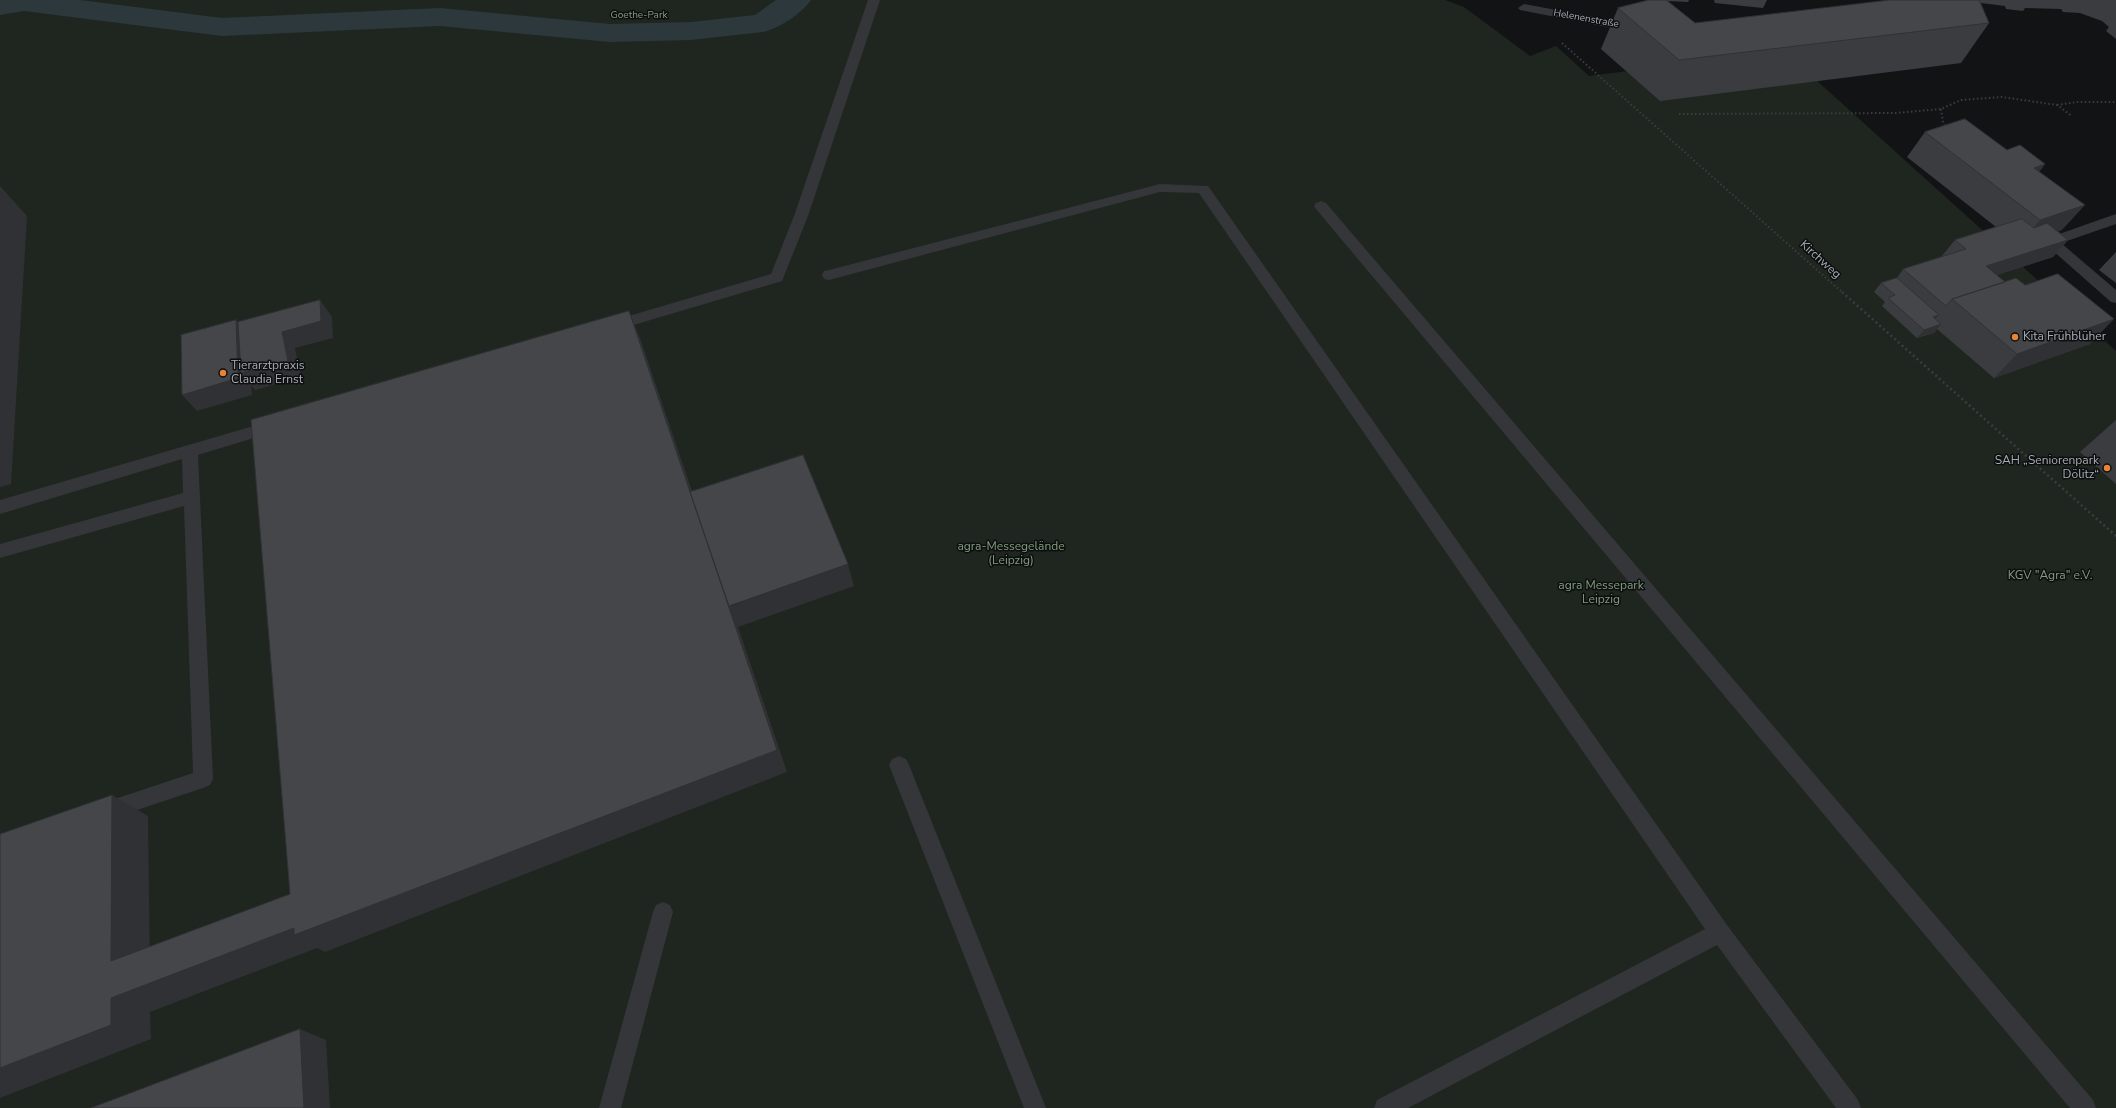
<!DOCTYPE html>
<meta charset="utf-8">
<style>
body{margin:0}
canvas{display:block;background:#121314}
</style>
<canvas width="2116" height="1108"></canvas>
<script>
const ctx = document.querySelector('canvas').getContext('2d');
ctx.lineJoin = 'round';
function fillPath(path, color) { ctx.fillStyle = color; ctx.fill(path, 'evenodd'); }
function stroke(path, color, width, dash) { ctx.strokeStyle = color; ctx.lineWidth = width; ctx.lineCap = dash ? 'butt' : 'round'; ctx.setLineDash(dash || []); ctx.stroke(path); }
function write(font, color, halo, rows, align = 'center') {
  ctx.font = font + ' "Nunito Sans",sans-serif'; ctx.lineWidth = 3; ctx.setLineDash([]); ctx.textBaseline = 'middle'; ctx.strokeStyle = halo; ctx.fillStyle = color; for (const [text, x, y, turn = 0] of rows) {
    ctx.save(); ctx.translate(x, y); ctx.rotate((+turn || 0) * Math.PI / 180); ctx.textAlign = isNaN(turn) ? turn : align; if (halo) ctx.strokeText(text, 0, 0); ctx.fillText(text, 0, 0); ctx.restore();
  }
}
fillPath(new Path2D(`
 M0,0H1445L1464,7L1530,56L1556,46L1589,76L1784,51L2116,351V1108H0Z`), '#1f261f');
fillPath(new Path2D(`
 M0,0H80L222,18L440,8L610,24L691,22L755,15L776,0H811C801,14 780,28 763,32L691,40L610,42L440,26L222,36L24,11L0,15Z`), '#2d383c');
stroke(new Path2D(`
 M1562,43L1843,293
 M2057,105L2077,102H2116
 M1941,109L1943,122L1946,127
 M1679,114L1896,113L1941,109L1961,100L2002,97L2057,105L2072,116`), '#3a3d40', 2, [1.5, 2.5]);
stroke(new Path2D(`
 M1842,292L2116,536`), '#3a3d40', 2.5, [2, 3]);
fillPath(new Path2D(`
 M868,0H880L808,216L782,281L610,332L605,331L603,327L605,323L771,274L794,216Z
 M1524,4L1633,24L1639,28L1633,32L1520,10L1518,8Z
 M1160,184L1208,186L1727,925L1858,1100L1861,1108H1836L1717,945L1408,1108H1374L1377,1100L1705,929L1199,193L1160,192L829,280L824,279L822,275L824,271L829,270Z
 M1321,201L1326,203L2093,1100L2096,1108H2070L1316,209L1314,206L1316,203Z
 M2116,214V224L2061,243L2116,290V303L2111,302L2043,242L2045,239Z
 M274,420L280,422L282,426L280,430L198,455L213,779L210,785L203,788L107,820L100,818L97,811L100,804L193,773L184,506L0,558V544L183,493L182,459L0,514V500Z
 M899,756L906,759L909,765L1046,1108H1024L889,765L892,759Z
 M663,902L670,905L673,912L621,1108H599L653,912L656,905Z`), '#343639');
fillPath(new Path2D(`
 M1648,0H1689L1688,2L1668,1L1695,23L1885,1V0H2116V39L2106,31L2109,27L2102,21L2080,13L2063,12L2061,9L2025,8L2023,11L2006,9L2005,6L1981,3L1989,23L1961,63L1660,101L1601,49L1618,8L1649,0Z
 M1714,0H1767L1763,8L1715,3Z
 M1925,132L2007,150L2045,164L2039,172L2062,230L2058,231L2068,240L2053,257L1997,275L2005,282L2090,344L1994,378L1937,329L1934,333L1917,338L1882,306L1885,302L1874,292L1881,283L1897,278L1903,269L1941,257L1955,240L1996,227L1907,157Z
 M2116,252V283L2099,270Z
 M2116,420V484L2080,452Z`), '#3a3c40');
fillPath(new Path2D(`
 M2045,164L2025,189L2034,168Z
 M0,186L27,216L11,484L0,487Z
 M2085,205L2062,230L2019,245L2040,220Z
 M2068,240L2053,257L1971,283L1986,266Z
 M320,300L332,317L333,338L295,348L301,377L255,390L251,385L252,395L197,411L182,395L236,320L249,337Z
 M629,311L641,341L731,606L848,564L854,586L738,627L787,772L325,952L317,948L150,1012L151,1039L0,1098V1068L111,998L294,928Z
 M1939,315L1931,323L1933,317Z
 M2114,319L2090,344L1994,378L2017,354Z
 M1941,324L1934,333L1917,338L1924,330Z
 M112,795L148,816L150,977L111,961Z
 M300,1029L326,1040L330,1108H304Z`), '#303134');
const building = new Path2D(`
 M1649,0H1666L1695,23L1890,0H1979L1989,23L1679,60L1618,8Z
 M1965,119L2007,150L2020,145L2045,164L2034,168L2085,205L2040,220L1925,132Z
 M2022,219L2034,228L2047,223L2068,240L1986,266L2005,282L1952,299L1946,306L1903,269L1966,249L1955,240Z
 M2058,274L2114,319L2017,354L1952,299L2016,278L2025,285Z
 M1897,278L1939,315L1933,317L1941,324L1924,330L1888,298L1895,295L1881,283Z
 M320,300L321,321L282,332L288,361L241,373L238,322Z
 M629,311L777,750L294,935V928L111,998V1025L0,1068V834L112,795L111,961L290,894L251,420Z
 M236,320L238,378L182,395L181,335Z
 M803,455L848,564L729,606L690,492Z
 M300,1029L304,1108H91Z`);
fillPath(building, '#44464a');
stroke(building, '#303134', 1);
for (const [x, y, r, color] of [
 [2015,337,4,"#e78437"],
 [223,373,4,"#e78437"],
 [2107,468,4,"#e78437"]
]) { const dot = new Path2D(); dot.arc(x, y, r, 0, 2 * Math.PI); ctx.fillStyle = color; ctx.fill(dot); stroke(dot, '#0d0e0f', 1.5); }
write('10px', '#829e7d', '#0d0e0f', [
 ["Goethe-Park",639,16]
]);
write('10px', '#a5adb4', '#0d0e0f', [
 ["Helenenstraße",1586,19,10]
]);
write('12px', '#a5adb4', '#0d0e0f', [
 ["Kirchweg",1820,260,42]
]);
write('12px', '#a5adb4', '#0d0e0f', [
 ["Kita Frühblüher",2023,337],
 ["Tierarztpraxis",231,366],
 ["Claudia Ernst",231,380],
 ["SAH „Seniorenpark",2099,461,"right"],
 ["Dölitz“",2099,475,"right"]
], 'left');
write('12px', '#829e7d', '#0d0e0f', [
 ["agra-Messegelände",1011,547],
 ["(Leipzig)",1011,561],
 ["KGV \"Agra\" e.V.",2050,576],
 ["agra Messepark",1601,586],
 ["Leipzig",1601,600]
]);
</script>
